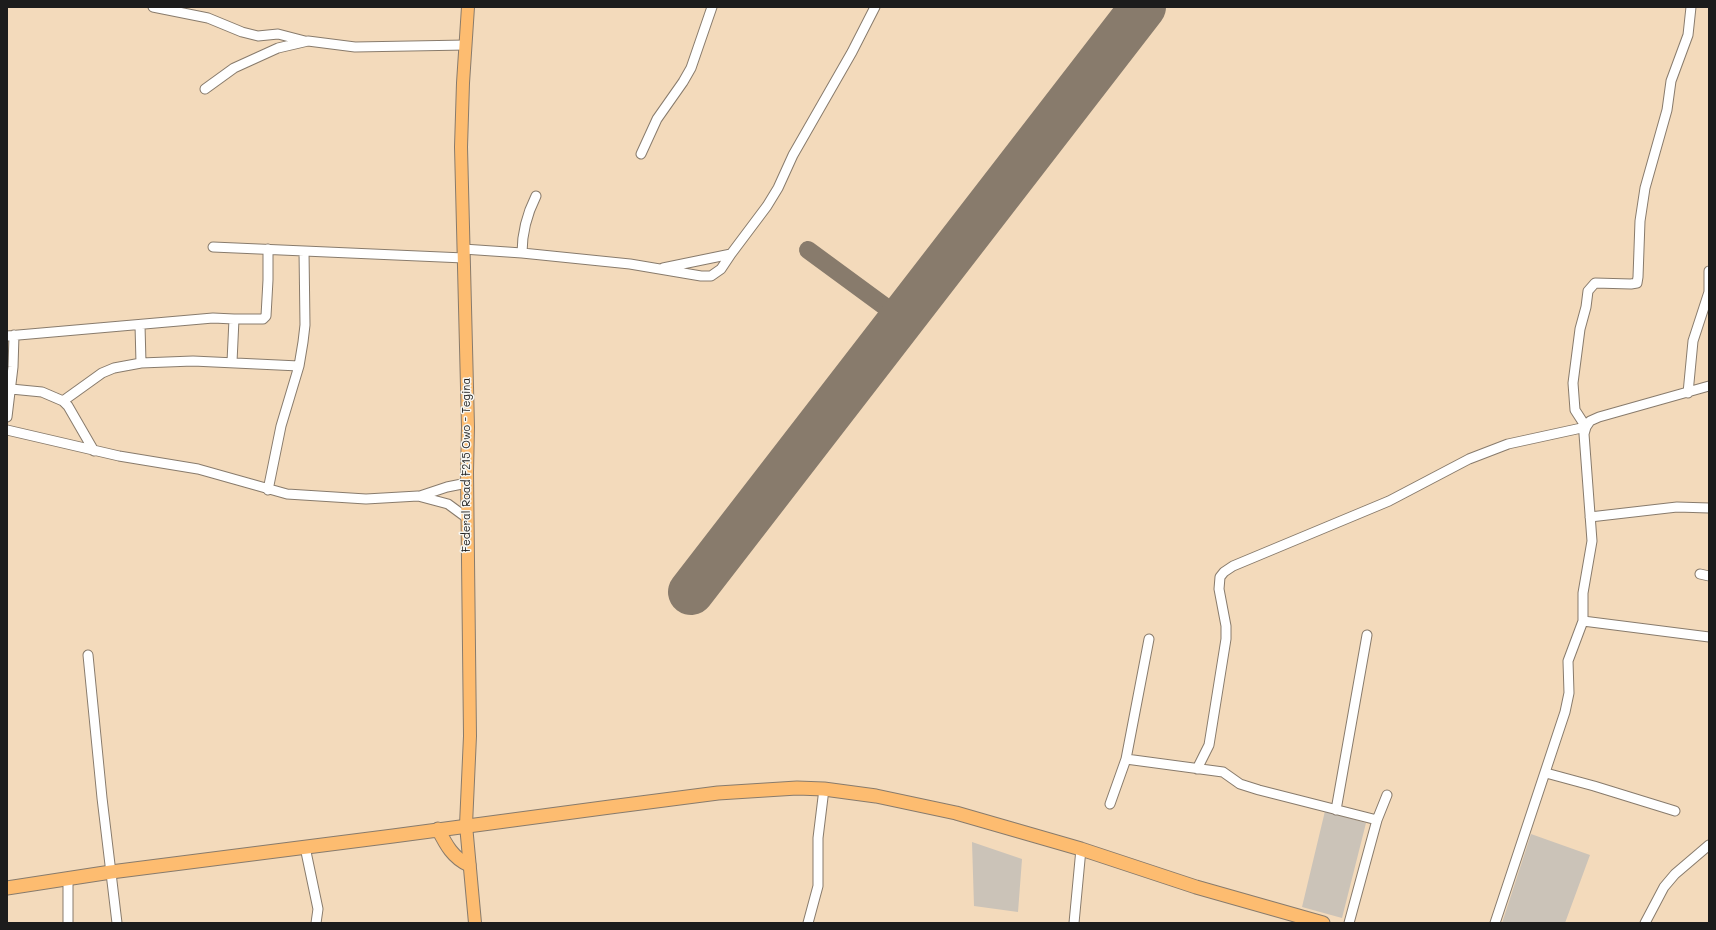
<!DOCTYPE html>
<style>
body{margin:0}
#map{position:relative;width:1716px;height:930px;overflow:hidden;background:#f3dabb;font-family:Mali,sans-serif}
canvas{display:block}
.frame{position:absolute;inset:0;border:8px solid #1c1c1c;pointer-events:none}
</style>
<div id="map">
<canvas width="1716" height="930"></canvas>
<div class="frame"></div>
</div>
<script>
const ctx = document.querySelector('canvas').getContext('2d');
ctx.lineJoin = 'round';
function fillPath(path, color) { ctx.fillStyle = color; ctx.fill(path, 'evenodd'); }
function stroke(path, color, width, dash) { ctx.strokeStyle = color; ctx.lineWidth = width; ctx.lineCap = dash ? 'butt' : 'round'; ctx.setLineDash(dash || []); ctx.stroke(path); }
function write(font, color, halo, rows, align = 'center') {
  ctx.font = font + ' Mali,sans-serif'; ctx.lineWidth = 3; ctx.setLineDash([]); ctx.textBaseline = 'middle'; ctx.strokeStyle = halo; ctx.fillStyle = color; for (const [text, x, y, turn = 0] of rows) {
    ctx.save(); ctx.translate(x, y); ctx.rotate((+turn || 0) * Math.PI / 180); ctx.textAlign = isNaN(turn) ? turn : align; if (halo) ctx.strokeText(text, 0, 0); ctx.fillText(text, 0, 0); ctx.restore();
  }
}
fillPath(new Path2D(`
 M1325,811L1366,823L1342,918L1302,907Z
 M1531,834L1590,855L1565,923H1502Z
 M972,842L1022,859L1018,912L974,906Z`), '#cbc3b8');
stroke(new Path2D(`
 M808,250L902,319`), '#887b6c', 18);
stroke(new Path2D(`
 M691,592L1143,7`), '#887b6c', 46);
const minor = new Path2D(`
 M153,7L208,18L242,32L258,36L278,34L305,41
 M205,89L234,68L278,48L308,41L355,47L466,45
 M641,154L657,119L683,82L691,68L712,7
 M213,247L464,258
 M463,249L522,253L630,264L701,276H711L721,269L731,254L767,206L778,188L793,155L852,52L875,7
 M522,253C522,233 527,214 536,196
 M663,268L731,254
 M234,319H263L266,316L268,280V249
 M140,325L141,363
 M7,336L213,318L234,319L232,362
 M11,389L42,392L63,401
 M1688,393L1693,341L1709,292V271
 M7,417L13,367L14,335
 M7,430L119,456L198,469L287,494L366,499L418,496L448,504L467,518
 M94,451L68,406L63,401L102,373L114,368L141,363L193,361L299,366
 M268,490L281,426L299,366L303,342L305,325L304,251
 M420,496L447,487L467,483
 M1590,517L1677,507L1709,508
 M1700,574L1709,576
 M1583,621L1709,637
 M88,655L102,798L117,923
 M1126,759L1223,772L1240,784L1259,790L1377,820
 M1197,769L1209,745L1226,639V626L1219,589L1220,577L1224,572L1233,566L1389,501L1469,459L1508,444L1586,427L1575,410L1573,383L1580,329L1586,307L1588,291L1595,283L1631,284L1637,283L1638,277L1640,221L1645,188L1667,110L1671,81L1688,35L1691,7
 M1546,773L1594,786L1675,811
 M1110,804L1126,759L1149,639
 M1336,810L1367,635
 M305,847L318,909L316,923
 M68,923V879
 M808,923L818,886V838L824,789
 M1074,923L1081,849
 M1349,923L1377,820L1387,795
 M1495,923L1565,712L1569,693L1568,661L1583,621V593L1592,541L1584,434L1586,427L1590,421L1599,417L1709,386
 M1645,923L1664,887L1675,874L1709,845`);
const major = new Path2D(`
 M468,7L463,83L461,147L468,427L467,472L470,736L466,825L475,923`);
const highway = new Path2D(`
 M438,829C446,845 453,858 469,865
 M7,888L111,872L393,836L610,807L718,793L797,788L824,789L876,796L956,813L1081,849L1196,887L1323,923`);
stroke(minor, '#887b6c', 11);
stroke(major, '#887b6c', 14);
stroke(highway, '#887b6c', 15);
stroke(minor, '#fff', 9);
stroke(major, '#fdbc70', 12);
stroke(highway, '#fdbc70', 13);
write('11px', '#1c1c1c', '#f6f6f2', [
 ["Federal Road F215 Owo - Tegina",467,465,-90]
]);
</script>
